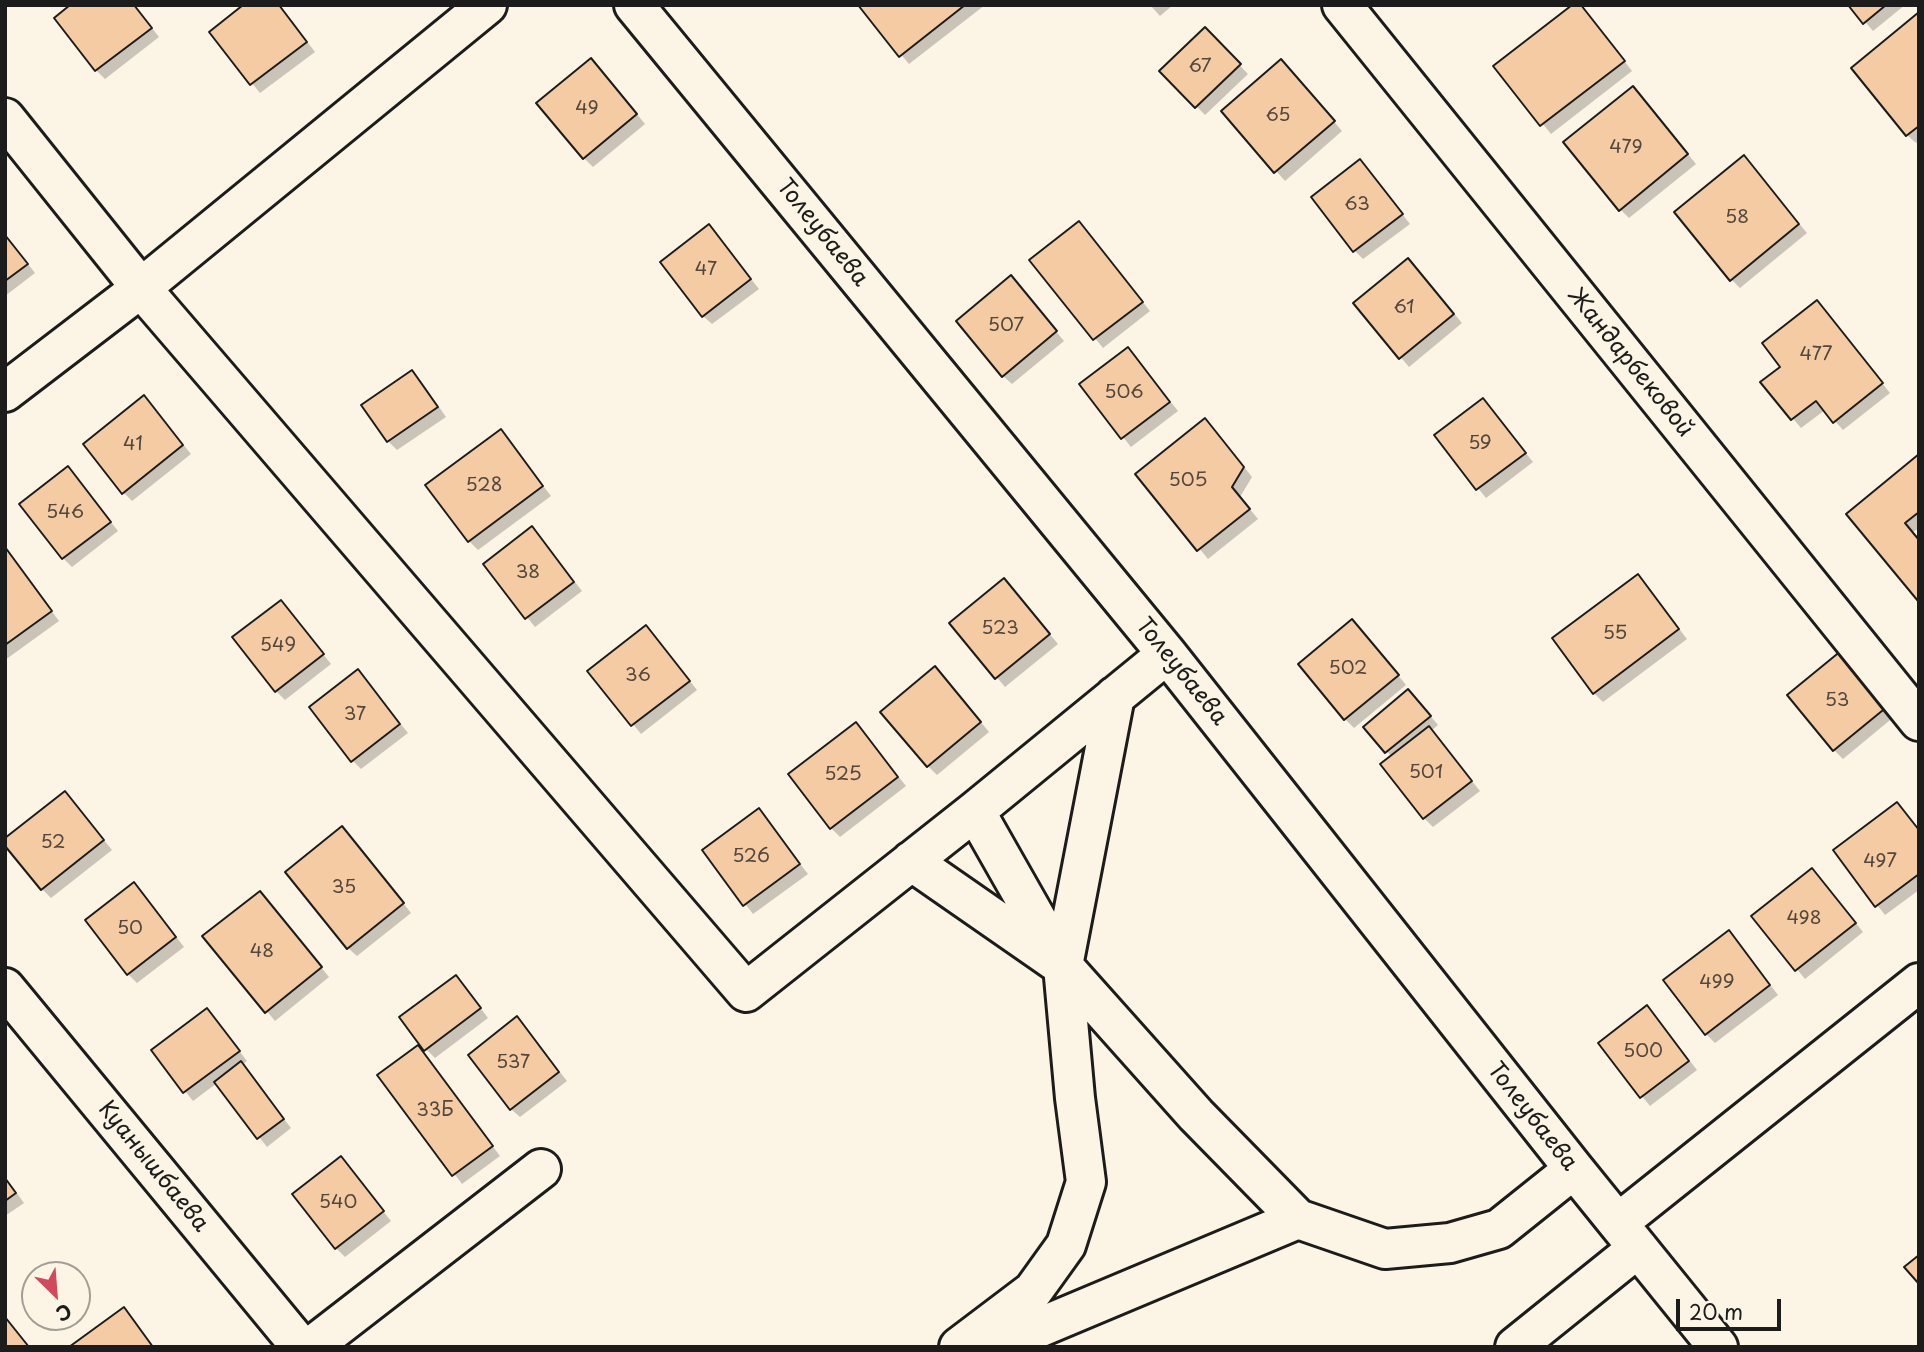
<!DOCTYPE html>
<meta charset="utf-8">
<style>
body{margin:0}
#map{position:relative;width:1924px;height:1352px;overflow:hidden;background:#fcf5e5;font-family:"Playpen Sans",sans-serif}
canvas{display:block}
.frame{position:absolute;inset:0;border:7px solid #1c1c1c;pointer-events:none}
.north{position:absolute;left:21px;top:1261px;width:70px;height:70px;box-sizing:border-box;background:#fcf5e5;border:2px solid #a29e95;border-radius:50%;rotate:155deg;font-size:19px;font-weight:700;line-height:28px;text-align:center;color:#1c1c1c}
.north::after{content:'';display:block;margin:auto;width:24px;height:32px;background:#d1495b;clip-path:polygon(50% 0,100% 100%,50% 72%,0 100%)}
.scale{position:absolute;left:1676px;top:1299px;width:105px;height:32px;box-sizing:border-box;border:4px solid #1c1c1c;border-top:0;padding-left:9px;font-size:21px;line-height:24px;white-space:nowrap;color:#1c1c1c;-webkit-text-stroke:5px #fcf5e5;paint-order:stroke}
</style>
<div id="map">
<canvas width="1924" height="1352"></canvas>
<div class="frame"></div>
<div class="north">С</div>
<div class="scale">20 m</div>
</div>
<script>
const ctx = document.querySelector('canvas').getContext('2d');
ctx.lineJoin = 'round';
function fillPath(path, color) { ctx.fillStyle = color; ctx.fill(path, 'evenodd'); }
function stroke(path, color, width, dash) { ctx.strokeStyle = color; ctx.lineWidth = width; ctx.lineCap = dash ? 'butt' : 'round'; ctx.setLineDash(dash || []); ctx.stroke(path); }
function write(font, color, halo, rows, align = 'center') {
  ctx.font = font + ' "Playpen Sans",sans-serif'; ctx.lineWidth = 7; ctx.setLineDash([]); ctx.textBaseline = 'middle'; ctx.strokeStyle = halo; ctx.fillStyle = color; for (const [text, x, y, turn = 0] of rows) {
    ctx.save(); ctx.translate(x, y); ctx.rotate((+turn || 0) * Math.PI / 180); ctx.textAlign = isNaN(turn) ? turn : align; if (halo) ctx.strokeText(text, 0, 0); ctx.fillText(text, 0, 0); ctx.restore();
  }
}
fillPath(new Path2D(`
 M73,5H134L159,37L105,79L96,70Z
 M279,5L315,52L260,93L211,32Z
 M860,5H985L909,64Z
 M1150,5H1173L1160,16Z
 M1851,5H1905L1873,31Z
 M1586,12L1632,71L1551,134L1496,66Z
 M1919,15V141L1916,143L1907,135Z
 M1205,29L1248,74L1205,115L1162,71Z
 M600,69L645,124L593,167L584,158Z
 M1290,70L1342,131L1285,181L1223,111Z
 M1641,97L1696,164L1629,218L1620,209Z
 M1360,161L1410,224L1363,259L1355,251Z
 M1752,167L1807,233L1740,288L1731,279Z
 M709,226L759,289L712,324L703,316Z
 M1087,232L1150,311L1103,348L1032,260Z
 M5,235L35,273L5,296Z
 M1417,269L1462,323L1409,367L1355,303Z
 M1019,287L1064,341L1012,384L1003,376Z
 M1817,302L1890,393L1843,430L1825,410L1801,428L1763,383L1782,367Z
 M1128,349L1178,411L1131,447L1081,385Z
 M412,372L421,381L446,417L397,450L388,441L364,406Z
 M1483,400L1533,462L1486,498L1436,436Z
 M152,407L191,454L132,501L124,493Z
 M1214,429L1252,477L1240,497L1258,519L1208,559L1138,474Z
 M501,432L551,496L478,550L469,541Z
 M1919,457V528L1912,533L1919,541V600L1849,514Z
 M68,468L118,531L72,567L63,558Z
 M540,537L582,591L535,627L485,565Z
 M5,549L59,621L5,660Z
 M1638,576L1687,639L1603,702L1594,693Z
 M1012,589L1058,644L1005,687L952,624Z
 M281,602L331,664L285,700L276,691Z
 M1361,630L1406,685L1354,728L1345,719Z
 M654,636L697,690L641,734L590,671Z
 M1842,652L1895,716L1843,759L1834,750Z
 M358,671L408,733L361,769L352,760Z
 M944,677L989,732L937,775L928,766Z
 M1417,700L1438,725L1431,731L1480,791L1433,827L1424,818L1392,757L1366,728Z
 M856,724L906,786L840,837L831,828Z
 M73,802L112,850L51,898L42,889Z
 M1897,805L1919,830V890L1885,915L1835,851Z
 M759,811L808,874L753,914L704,851Z
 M351,837L411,913L357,956L348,948Z
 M1821,879L1863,932L1805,979L1754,916Z
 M143,893L184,947L137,983L128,974Z
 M268,902L329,977L275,1021L205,936Z
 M1737,942L1778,995L1715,1043L1706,1034Z
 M464,986L488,1018L435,1058L426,1049Z
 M207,1010L247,1061L242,1065L291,1128L267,1147L217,1083L193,1101L153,1051Z
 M1655,1017L1697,1070L1650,1106L1600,1044Z
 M525,1028L567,1081L520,1117L511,1109Z
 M418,1047L500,1156L462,1184L380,1075Z
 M341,1159L391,1221L345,1257L336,1248Z
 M5,1177L24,1203L5,1216Z`), '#0003');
const building = new Path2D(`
 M70,5H134L152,28L95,71L54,18Z
 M243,5H279L307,42L250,85L209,32Z
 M858,5H965L899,57Z
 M1572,5H1581L1625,61L1540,126L1493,66Z
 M1848,5H1886L1863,24Z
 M1919,12V126L1906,136L1851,68Z
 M1205,27L1241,64L1195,108L1159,71Z
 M591,58L637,114L583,159L536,103Z
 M1281,59L1335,121L1274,173L1221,111Z
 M1633,86L1688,154L1619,211L1563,142Z
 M1744,155L1799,224L1730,281L1674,212Z
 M1360,159L1403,214L1353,252L1311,197Z
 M1079,221L1143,302L1093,340L1029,260Z
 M709,224L751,279L702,317L660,262Z
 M5,235L28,264L5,281Z
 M1408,258L1454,314L1399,359L1353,303Z
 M1011,275L1057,331L1002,377L956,321Z
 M1817,300L1883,383L1833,423L1816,401L1791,420L1760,382L1780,367L1762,343Z
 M1128,347L1170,402L1121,439L1079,384Z
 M412,370L438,407L387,442L361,405Z
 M144,395L183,445L122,494L83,444Z
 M1483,398L1526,453L1476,490L1434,435Z
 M1205,418L1244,467L1232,487L1250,509L1197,551L1135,474Z
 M501,429L543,486L468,542L425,485Z
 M1919,454V512L1905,523L1919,540L1918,601L1846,514Z
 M68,466L111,522L62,559L19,504Z
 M532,526L574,582L525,619L483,564Z
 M5,547L52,611L5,645Z
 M1638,574L1679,629L1593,694L1552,638Z
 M1004,578L1050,634L995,679L949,623Z
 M281,600L324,654L275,692L232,637Z
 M1352,619L1399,675L1344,720L1298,664Z
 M646,625L690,681L631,726L587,671Z
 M1842,650L1888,706L1833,751L1787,695Z
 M935,666L981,722L927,767L880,712Z
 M358,669L400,724L351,762L309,707Z
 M1408,689L1431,716L1385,753L1363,727Z
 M856,722L898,777L830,829L788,774Z
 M1429,726L1472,781L1423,819L1380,764Z
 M65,791L104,840L41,890L5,846V838Z
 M1897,802L1919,830V874L1875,907L1833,850Z
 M759,808L800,864L743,906L702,850Z
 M342,826L404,903L347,949L285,872Z
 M1812,868L1856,923L1795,971L1751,916Z
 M134,882L176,937L127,975L85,920Z
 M260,891L322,967L265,1013L202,936Z
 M1729,930L1770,985L1705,1035L1663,980Z
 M456,975L481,1008L424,1051L399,1017Z
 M1647,1005L1689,1061L1640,1098L1598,1043Z
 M207,1008L240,1051L183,1093L151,1050Z
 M517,1016L559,1072L510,1110L468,1055Z
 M418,1045L493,1146L452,1176L377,1075Z
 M241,1061L284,1119L257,1139L214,1082Z
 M341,1156L384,1211L335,1249L292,1194Z
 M5,1178L16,1193L5,1201Z
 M1919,1255V1284L1904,1267Z
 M124,1307L153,1347H69Z
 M5,1317L29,1347H5Z`);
fillPath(building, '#f4cba3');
stroke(building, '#1c1c1c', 2);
const minor = new Path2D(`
 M634,5L1167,654L1574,1169L1718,1347
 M1342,5L1919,721
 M5,118L141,288L746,992L975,811L1167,654
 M5,392L141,288L487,5
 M975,811L1063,966L1196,1115L1298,1219L1385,1249L1450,1243L1499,1229L1574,1169
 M911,861L1055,961
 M5,988L301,1347
 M1618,1223L1919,983
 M311,1347L541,1169
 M959,1347L1033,1291L1066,1245L1086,1182L1075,1098L1063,966L1115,696
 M993,1347L1298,1219
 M1515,1347L1638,1248`);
stroke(minor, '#1c1c1c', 44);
stroke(minor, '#fcf5e5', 38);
write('19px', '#52483e', null, [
 ["67",1200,67],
 ["49",587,109],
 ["65",1278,116],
 ["479",1626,148],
 ["63",1357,205],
 ["58",1737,218],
 ["47",706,270],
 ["61",1404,308],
 ["507",1006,326],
 ["477",1816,355],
 ["506",1124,393],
 ["59",1480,444],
 ["41",133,445],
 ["505",1188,481],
 ["528",484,486],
 ["546",65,513],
 ["38",528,573],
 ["523",1000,629],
 ["55",1615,634],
 ["549",278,646],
 ["502",1348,669],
 ["36",638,676],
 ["53",1837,701],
 ["37",355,715],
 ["501",1426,773],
 ["525",843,775],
 ["52",53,843],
 ["526",751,857],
 ["497",1880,862],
 ["35",344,888],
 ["498",1804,919],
 ["50",130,929],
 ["48",262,952],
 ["499",1717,983],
 ["500",1643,1052],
 ["537",513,1063],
 ["33Б",435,1111],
 ["540",338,1203]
]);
write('23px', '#1c1c1c', '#fcf5e5', [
 ["Толеубаева",822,233,51],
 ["Жандарбековой",1630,363,51],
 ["Толеубаева",1181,672,51],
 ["Толеубаева",1532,1117,52],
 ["Куанышбаева",153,1167,51]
]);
</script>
